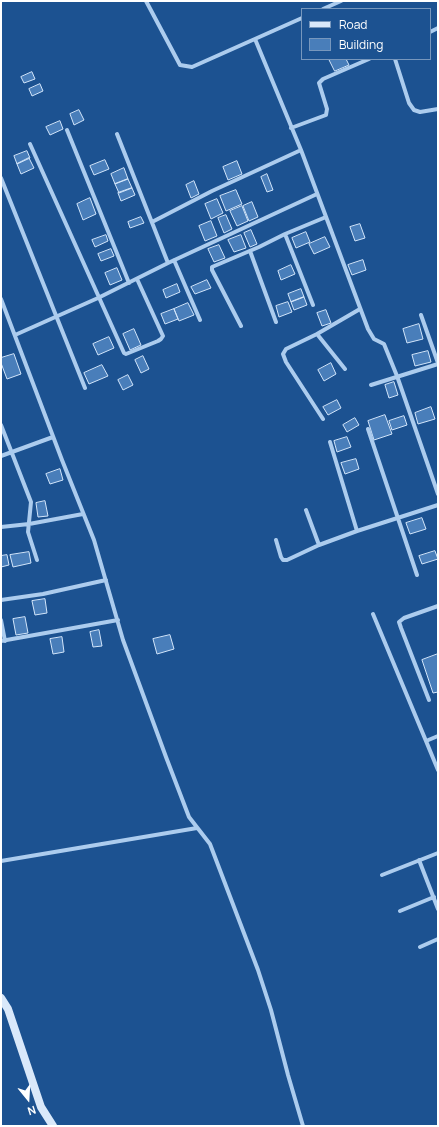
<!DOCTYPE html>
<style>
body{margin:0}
#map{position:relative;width:439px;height:1127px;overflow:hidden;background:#1c5291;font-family:Manrope,sans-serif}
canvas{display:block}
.frame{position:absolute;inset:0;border:2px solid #fff;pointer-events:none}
.legend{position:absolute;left:301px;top:8px;width:130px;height:52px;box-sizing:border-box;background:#1c5291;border:1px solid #7797bd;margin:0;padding:5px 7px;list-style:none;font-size:12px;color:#fff}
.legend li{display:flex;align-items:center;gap:8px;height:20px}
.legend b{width:20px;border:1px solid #7797bd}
.north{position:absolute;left:8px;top:1079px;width:40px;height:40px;-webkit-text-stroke:3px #1c5291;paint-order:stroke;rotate:162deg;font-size:11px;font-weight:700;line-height:16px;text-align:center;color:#fff}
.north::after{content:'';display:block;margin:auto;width:14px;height:18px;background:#fff;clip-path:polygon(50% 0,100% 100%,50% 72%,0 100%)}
</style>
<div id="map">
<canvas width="439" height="1127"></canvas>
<div class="frame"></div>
<ul class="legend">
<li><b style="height:5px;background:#d9e8fa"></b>Road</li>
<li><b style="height:11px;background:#497eba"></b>Building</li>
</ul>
<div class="north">N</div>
</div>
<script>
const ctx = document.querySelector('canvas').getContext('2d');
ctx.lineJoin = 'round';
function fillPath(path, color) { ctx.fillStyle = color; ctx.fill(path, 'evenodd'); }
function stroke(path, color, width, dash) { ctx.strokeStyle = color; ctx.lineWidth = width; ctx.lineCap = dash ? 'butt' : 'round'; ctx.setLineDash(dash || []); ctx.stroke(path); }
const building = new Path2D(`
 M329,59H346L349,65L335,71Z
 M32,72L35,79L24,83L21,77Z
 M40,84L43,91L32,96L29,89Z
 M79,110L84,120L74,125L70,114Z
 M60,121L63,129L50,135L46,127Z
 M27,151L30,158L17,164L14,156Z
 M29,158L34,168L21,174L17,164Z
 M105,160L109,169L94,175L90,166Z
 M237,161L242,174L228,180L223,167Z
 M124,168L128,179L115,184L111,174Z
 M267,174L273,190L267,192L261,177Z
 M128,179L132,188L119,193L115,184Z
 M194,181L199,194L191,198L186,185Z
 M132,188L135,195L121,201L118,193Z
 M236,190L242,204L226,211L220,196Z
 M90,198L96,214L83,220L77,204Z
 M217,199L223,213L211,219L205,204Z
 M252,202L258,217L249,221L243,206Z
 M242,206L248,221L237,226L230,211Z
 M226,215L232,229L224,233L218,218Z
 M141,217L144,223L130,228L128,222Z
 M211,221L217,236L205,241L199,226Z
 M360,224L365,238L355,241L350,227Z
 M251,230L257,244L250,247L244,233Z
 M306,232L310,242L296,248L292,238Z
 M106,235L108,241L95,247L92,240Z
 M241,235L246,248L234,252L228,240Z
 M325,237L330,247L314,254L309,244Z
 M219,245L225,258L214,262L208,249Z
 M111,249L114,256L101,261L98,254Z
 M363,260L366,270L352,275L348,265Z
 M291,265L295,274L281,280L278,271Z
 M117,268L122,280L110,285L105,273Z
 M207,280L211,288L195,294L191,287Z
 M177,284L180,292L166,298L163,290Z
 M301,289L304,297L291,302L288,294Z
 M304,297L307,305L294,310L291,302Z
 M288,302L292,312L279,317L276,306Z
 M188,303L194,315L179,321L174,309Z
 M174,309L178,319L165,324L161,314Z
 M326,310L331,323L322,326L317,313Z
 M419,324L423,339L407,343L403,329Z
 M134,329L141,345L130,350L123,334Z
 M109,337L114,348L98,355L93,344Z
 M428,351L431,362L415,366L412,355Z
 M14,354L21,374L7,379L1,363V358Z
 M143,356L149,369L141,373L135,360Z
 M331,363L336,374L324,381L318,370Z
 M102,365L108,376L89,384L84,373Z
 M128,375L133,385L123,390L118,380Z
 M394,382L398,395L389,398L385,385Z
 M337,400L341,408L328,415L323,407Z
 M431,407L435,419L418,424L415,413Z
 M385,415L392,434L374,440L368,421Z
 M404,416L407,425L392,430L389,421Z
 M355,418L359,425L347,432L343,425Z
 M347,437L351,447L337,452L334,441Z
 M356,459L359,469L345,474L341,463Z
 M60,469L63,480L50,484L46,474Z
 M45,501L48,516L38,517L36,503Z
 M422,518L426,529L410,534L406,523Z
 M435,551L438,559L422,564L419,556Z
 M29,552L31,563L13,567L10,555Z
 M7,555L9,565L1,567V556Z
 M45,599L47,613L35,615L32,601Z
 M25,617L28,633L16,635L13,619Z
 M99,630L102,646L93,647L90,632Z
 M170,635L174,649L157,654L153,639Z
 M62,637L64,652L53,654L50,639Z
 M438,654V692L433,693L422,660Z`);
fillPath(building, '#497eba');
stroke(building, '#d2e5fa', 1);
stroke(new Path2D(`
 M146,1L180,65L192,67L302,18
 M323,9L341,1
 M430,32L438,28
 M255,39L301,150L368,329L374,339L384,344L397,376L438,494
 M395,59L409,103L414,110L420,112L438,109
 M291,128L326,115L327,109L319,83L323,79L369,59
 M67,130L129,283
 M117,134L168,263
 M30,144L124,353L126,354L158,341L161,339L163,336L137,279
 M1,178L85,388
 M152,222L212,191L301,150
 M285,234L313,305
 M250,251L276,322
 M174,260L200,320
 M1,299L62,460L94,540L123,640L166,757L189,817L210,844L258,970L271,1010L288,1075L303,1126
 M421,315L438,363
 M241,326L212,270V267L259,247L285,234L326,217
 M317,334L345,369
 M15,335L98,298L168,263L317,194
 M371,385L438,364
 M323,419L286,362L283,354L286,349L317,334L360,309
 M1,425L31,502L28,532L37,560
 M368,429L417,575
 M330,442L357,531
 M1,456L53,437
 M306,510L319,545
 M1,527L29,524L83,514
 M276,540L281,557L283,560H287L319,545L357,531L438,505
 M1,600L43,594L106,580
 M373,614L426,741L438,736
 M1,620L5,641
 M1,641L118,620
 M429,700L401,628L399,622L404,618L438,606
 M426,741L438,770
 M419,860L438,909
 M1,861L197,828
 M382,875L438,853
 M400,911L434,897
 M420,947L438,939`), '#acccee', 4);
stroke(new Path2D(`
 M1,998L8,1009L41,1107L53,1126`), '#d9e8fa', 8);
</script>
